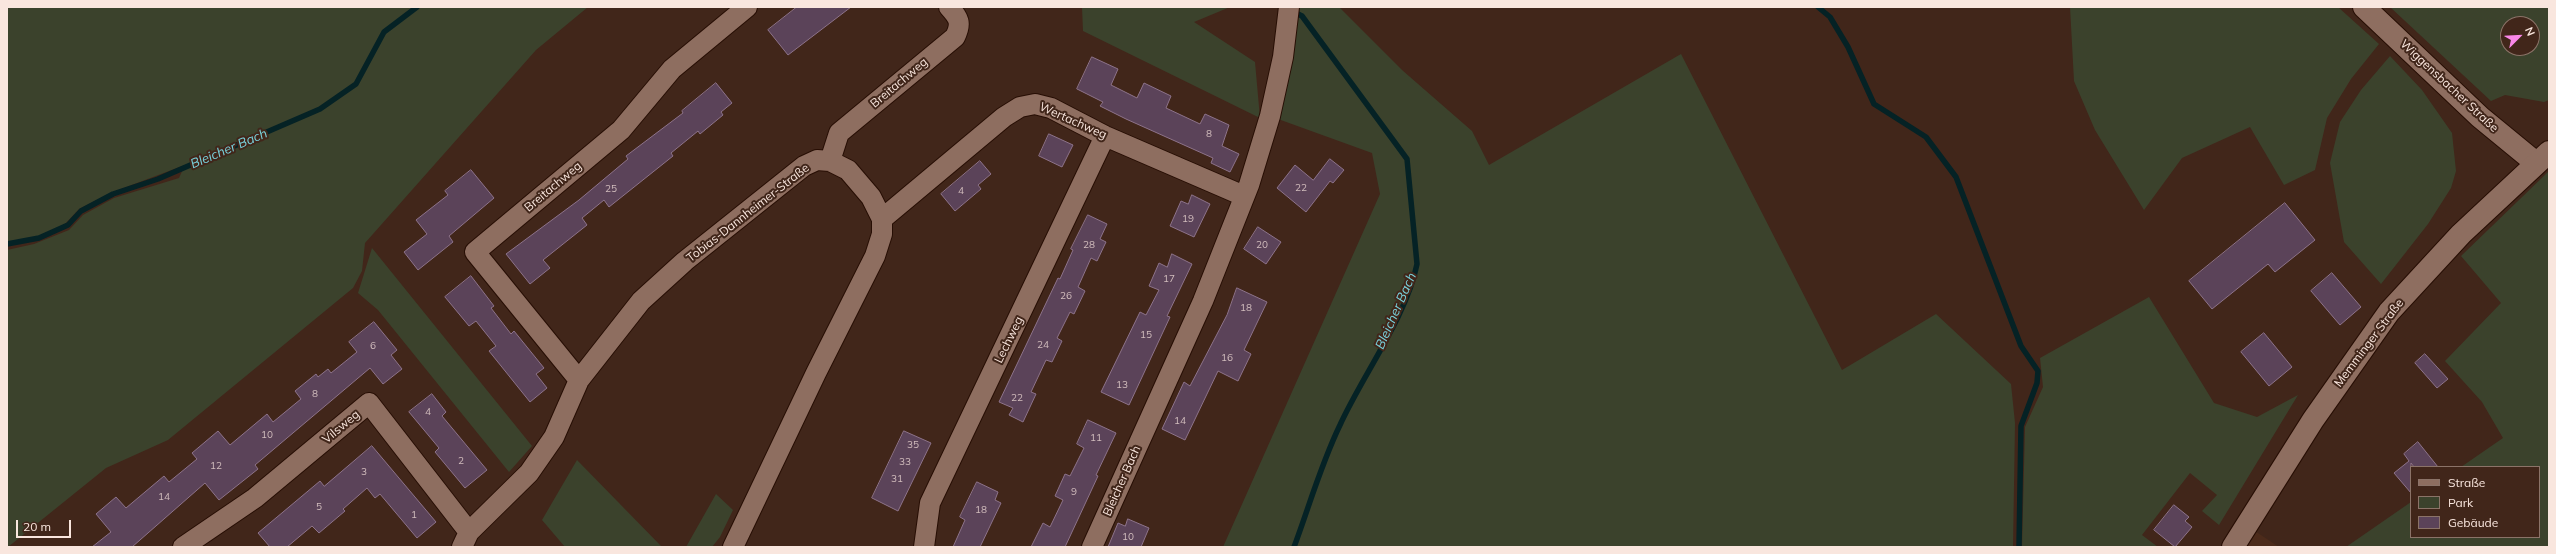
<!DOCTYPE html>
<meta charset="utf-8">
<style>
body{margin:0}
#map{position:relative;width:2556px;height:554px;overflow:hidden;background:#41261a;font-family:Mulish,sans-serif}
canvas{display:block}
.frame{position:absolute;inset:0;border:8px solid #f9e6de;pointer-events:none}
.legend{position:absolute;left:2410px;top:466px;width:130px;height:72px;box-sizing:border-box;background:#41261a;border:1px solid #8b7368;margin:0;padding:5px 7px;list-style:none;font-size:12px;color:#f9e6de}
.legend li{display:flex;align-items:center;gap:8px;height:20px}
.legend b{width:20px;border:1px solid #8b7368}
.north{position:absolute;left:2500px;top:16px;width:40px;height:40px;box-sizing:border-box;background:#41261a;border:1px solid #8b7368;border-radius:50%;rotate:66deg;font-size:11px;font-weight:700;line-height:16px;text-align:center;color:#f9e6de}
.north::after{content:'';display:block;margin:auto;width:14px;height:18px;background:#fa87e7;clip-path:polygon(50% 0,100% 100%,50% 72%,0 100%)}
.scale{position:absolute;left:16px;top:520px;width:55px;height:18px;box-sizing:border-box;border:2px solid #f9e6de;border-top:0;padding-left:5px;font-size:12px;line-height:14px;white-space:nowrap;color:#f9e6de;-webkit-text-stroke:3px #41261a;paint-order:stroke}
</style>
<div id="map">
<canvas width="2556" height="554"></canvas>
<div class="frame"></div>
<ul class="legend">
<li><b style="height:5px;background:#8e6e60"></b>Straße</li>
<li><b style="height:11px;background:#3b422c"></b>Park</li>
<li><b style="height:11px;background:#5b4359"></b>Gebäude</li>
</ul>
<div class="north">N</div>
<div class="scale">20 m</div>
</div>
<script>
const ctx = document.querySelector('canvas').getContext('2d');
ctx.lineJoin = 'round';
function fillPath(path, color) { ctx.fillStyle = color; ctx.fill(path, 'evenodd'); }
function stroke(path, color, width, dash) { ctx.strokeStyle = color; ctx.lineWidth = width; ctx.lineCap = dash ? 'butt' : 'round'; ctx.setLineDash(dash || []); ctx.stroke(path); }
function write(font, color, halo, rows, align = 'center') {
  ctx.font = font + ' Mulish,sans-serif'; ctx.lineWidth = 4; ctx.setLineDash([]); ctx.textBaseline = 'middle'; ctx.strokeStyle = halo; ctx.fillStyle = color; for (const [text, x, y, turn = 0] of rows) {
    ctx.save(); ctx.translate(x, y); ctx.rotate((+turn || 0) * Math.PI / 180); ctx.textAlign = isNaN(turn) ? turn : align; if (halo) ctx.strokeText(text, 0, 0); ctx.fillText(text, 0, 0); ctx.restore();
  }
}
fillPath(new Path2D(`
 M2255,531L2279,547H2245Z`), '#4c2b1b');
fillPath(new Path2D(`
 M7,7H588L536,50L365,243L362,271L353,288L168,440L106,468L8,547L7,250L34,244L69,230L83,215L114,198L179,178L185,165L113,192L79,209L65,224L40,237L7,242Z
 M1082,7H1230L1194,22L1255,62L1260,118L1083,31Z
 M1297,7H1339L1402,70L1472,131L1489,165L1681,54L1842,370L1936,314L2011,384L2015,423L2013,547H1223L1380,194L1372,153L1278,119Z
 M2070,7H2338L2379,44L2351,79L2327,118L2315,170L2284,185L2250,127L2182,158L2144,210L2095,130L2074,81Z
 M2390,7H2549V100L2544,102L2505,95L2491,101ZM2508,24H2532V48H2508Z
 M2390,56L2422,90L2452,133L2456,171L2451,188L2428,224L2381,284L2344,242L2330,163L2340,122L2361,90Z
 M2549,171V547H2346L2411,502V537H2539V467H2461L2503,438L2482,402L2445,361L2501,303L2461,256Z
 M372,248L532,446L509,472L378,310L358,293Z
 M2149,297L2214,403L2257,417L2298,395L2219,525L2202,511L2217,495L2190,473L2142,535L2158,547H2022L2025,427L2043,387L2040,358Z
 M577,460L662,547H565L542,520Z
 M716,494L733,510L720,537L712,547H686Z`), '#3b422c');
stroke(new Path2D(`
 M1818,7L1830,17L1848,47L1874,104L1926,137L1956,177L2021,346L2038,371L2037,383L2021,426L2019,547
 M1292,11L1302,16L1407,159L1417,264C1407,316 1362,376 1340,425C1321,464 1309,507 1294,547
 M7,244L39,238L68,225L81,211L113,194L158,179L320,109L356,84L384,32L417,7`), '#052225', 5.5);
const building = new Path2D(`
 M797,7H851L788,55L768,30Z
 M1092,57L1118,69L1111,85L1137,98L1144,83L1171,96L1166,108L1200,124L1205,114L1229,125L1222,146L1239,154L1230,172L1211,163L1213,158L1126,119L1100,106L1103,102L1077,89Z
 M716,83L732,103L721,112L723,115L700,134L698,131L671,153L673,156L609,207L604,200L582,218L587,225L543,260L550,268L530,284L506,254L579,200L628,159L626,156L683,113L682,111Z
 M1049,134L1073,145L1062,167L1039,156Z
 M1330,159L1344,170L1333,183L1330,181L1306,212L1277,188L1295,165L1313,180Z
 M980,161L991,174L978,185L981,189L955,211L941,194Z
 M471,170L494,198L449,236L453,242L418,270L404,252L427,234L416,220L448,195L445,191Z
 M1192,195L1210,204L1194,237L1170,226L1181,201L1188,204Z
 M2285,203L2315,240L2275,272L2268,264L2212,309L2189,281Z
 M1088,215L1107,224L1100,239L1106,242L1097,261L1091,258L1078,287L1085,291L1074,314L1070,312L1057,338L1062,341L1052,362L1046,360L1031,392L1036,394L1023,422L1009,415L1013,408L999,402L1058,278L1060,279L1073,250L1071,249Z
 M1258,227L1281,242L1266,264L1244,249Z
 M1172,254L1192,264L1167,316L1170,317L1129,405L1101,392L1140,312L1146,315L1159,290L1149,286L1159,263L1167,267Z
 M2332,273L2361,307L2340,325L2311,291Z
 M471,276L494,306L491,308L511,334L514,331L544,368L536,374L547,388L530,402L489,351L496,346L476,321L469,326L445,297Z
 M1237,288L1267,302L1244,350L1251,354L1238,381L1218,371L1185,440L1162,429L1184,382L1190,386L1227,315Z
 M374,322L397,350L391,355L402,369L383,384L370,368L255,465L258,469L219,500L205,483L132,547H92L111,532L96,514L116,497L126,508L164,476L169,482L197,459L192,453L218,431L230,445L267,414L273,422L301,399L295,391L316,374L318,377L328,369L331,373L357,352L349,342Z
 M2264,333L2292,367L2269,386L2241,352Z
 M2425,354L2448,379L2437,388L2415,363Z
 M432,394L446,412L442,416L487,470L465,488L435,452L439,448L409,412Z
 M1088,420L1116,433L1096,475L1098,476L1065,547H1031L1043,523L1050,527L1063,500L1055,496L1065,474L1070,476L1084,448L1077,444Z
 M904,431L931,443L898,511L872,498Z
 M2418,442L2438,467H2414L2411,463V493L2394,473L2409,461L2404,454Z
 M372,446L436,522L417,538L380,494L375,498L367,488L343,509L345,511L319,533L312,526L287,547H270L258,533L320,481L324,486Z
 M977,482L998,492L995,500L1001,503L980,547H953L965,520L960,517Z
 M2174,505L2189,517L2185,521L2192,527L2175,547L2154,530Z
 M1128,519L1149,528L1141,547H1108L1118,523L1125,526Z`);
fillPath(building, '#5b4359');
stroke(building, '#8d738a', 1);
const minor = new Path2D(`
 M830,161L839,133L955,37C962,23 959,18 949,7
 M882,219L1004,117L1020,107L1035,104L1051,108L1105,136L1244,196
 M579,380L475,252L621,130L672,69L747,7
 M183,547L255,498L369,403L469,532
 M462,547L469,532L529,473L554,437L579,380L641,301L685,261L804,166L817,160L830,161L848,170L871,197L882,219V234L875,256L816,373L733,547
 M924,547L930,503L1105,136
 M1092,547L1203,301L1249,185L1270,116L1283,57L1289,7`);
const tertiary = new Path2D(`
 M2364,7L2480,117L2536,163`);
const secondary = new Path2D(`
 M2233,547L2313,420L2389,312L2461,234L2549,152`);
stroke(minor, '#270e04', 22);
stroke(tertiary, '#270e04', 24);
stroke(secondary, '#270e04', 24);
stroke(minor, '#8e6e60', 20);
stroke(tertiary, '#8e6e60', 22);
stroke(secondary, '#8e6e60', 22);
write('10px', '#d2bdbd', null, [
 ["8",1209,134],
 ["22",1301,188],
 ["25",611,189],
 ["4",961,191],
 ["19",1188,219],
 ["28",1089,245],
 ["20",1262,245],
 ["17",1169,279],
 ["26",1066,296],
 ["18",1246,308],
 ["15",1146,335],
 ["24",1043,345],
 ["6",373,346],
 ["16",1227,358],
 ["13",1122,385],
 ["8",315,394],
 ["22",1017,398],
 ["4",428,412],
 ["14",1180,421],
 ["10",267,435],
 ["11",1096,438],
 ["35",913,445],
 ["2",461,461],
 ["33",905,462],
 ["12",216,466],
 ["3",364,472],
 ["31",897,479],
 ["9",1074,492],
 ["14",164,497],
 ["5",319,507],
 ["18",981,510],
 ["1",414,515],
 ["10",1128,537]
]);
write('12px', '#f9e6de', '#41261a', [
 ["Breitachweg",899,83,-40],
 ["Wiggensbacher Straße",2449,86,43],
 ["Wertachweg",1073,121,24],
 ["Breitachweg",553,187,-40],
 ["Tobias-Dannheimer-Straße",748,213,-38],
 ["Lechweg",1009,340,-64],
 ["Memminger Straße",2369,343,-53],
 ["Vilsweg",341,427,-40],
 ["Bleicher Bach",1122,481,-66]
]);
write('italic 13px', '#79d3de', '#41261a', [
 ["Bleicher Bach",229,149,-23],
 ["Bleicher Bach",1396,311,-66]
]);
</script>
